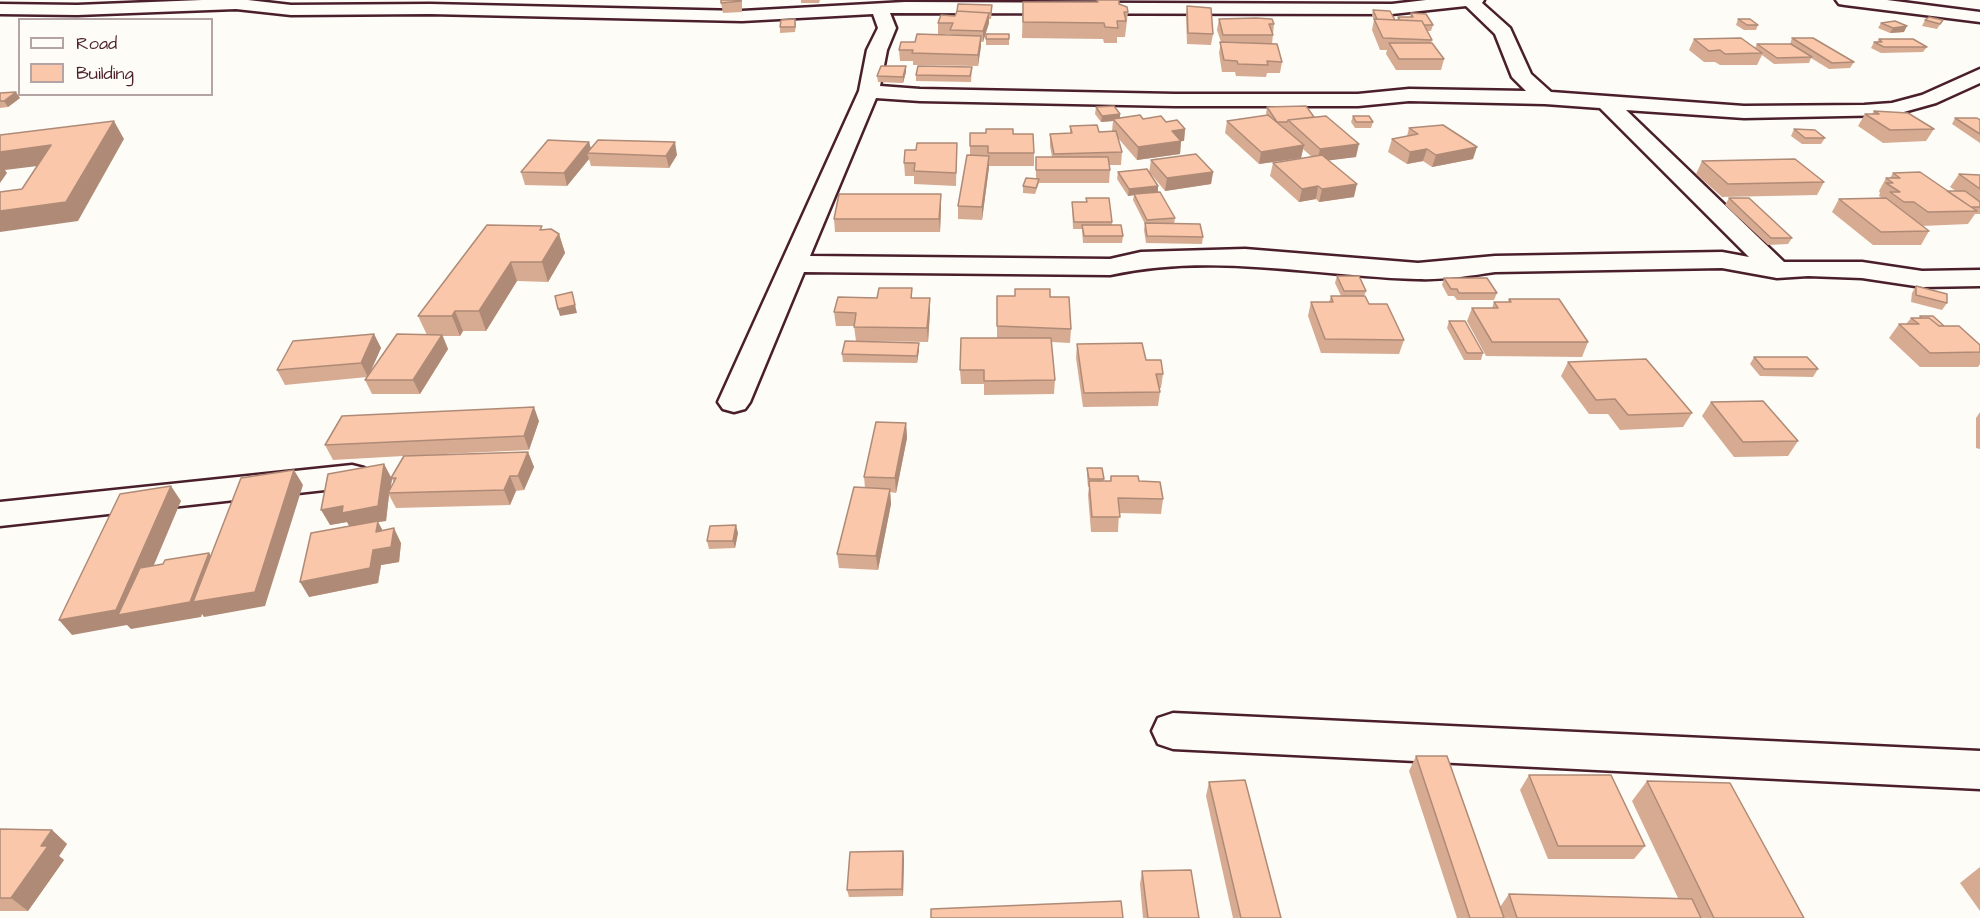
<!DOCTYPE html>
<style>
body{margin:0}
#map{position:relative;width:1980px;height:918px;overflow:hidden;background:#fdfcf7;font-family:"Architects Daughter",sans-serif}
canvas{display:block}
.legend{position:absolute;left:18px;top:18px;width:195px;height:78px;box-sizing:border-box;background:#fdfcf7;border:2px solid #b5a4a5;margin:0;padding:8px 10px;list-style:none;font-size:18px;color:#4a1f2b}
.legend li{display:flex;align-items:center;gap:12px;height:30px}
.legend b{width:30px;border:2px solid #b5a4a5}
</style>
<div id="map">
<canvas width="1980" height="918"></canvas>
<ul class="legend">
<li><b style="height:8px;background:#fdfcf7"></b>Road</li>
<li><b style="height:16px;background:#fac7aa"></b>Building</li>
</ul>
</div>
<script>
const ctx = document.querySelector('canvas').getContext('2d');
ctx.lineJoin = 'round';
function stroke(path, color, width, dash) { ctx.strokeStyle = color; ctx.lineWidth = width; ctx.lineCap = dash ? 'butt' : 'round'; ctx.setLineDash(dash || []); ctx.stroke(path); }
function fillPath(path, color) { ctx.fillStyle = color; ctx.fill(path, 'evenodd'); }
const minor = new Path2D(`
 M202,0H248L291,5L430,4L742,11L905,2L1392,4L1426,0H1484L1482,3L1510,28L1531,74L1551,92L1744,106L1864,105L1892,103L1922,95L1980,69V83L1936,103L1893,115L1744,118L1626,110L1784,262H1862L1922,271L1980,270V286L1922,287L1862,278L1808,276L1777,278L1722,268L1495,272C1469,276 1443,280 1417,279C1315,276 1212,252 1110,275L804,272L750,402L745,409L734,412L723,409L718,402L859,91L867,50L878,28L873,14L742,21L430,14L291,15L236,9L77,15L0,14V4L77,5ZM1466,6L1495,34L1512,77L1526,91L1409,89L1358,94H1175L920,89L880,86L887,50L896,28L890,13L1392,14ZM876,98L920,101L1175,106H1358L1409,101L1545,104L1600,108L1749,257L1722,252L1495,256L1418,263L1245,249L1141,252L1110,259L810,256Z
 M1836,0H1887L1980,12V22L1845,5L1839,4Z
 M352,465L364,468L369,476L364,484L352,487L0,526V502Z
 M1173,713L1980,751V789L1173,749L1158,744L1152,731L1158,718Z`);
stroke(minor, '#4a1f2b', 5);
fillPath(minor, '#fdfcf7');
fillPath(new Path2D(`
 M742,0V12L723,13L721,3Z
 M801,0H820L819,3H801Z
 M1097,0L1119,4L1128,12L1125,37H1117V43H1104L1103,39L1022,38L1023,2H1097Z
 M1187,6L1213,34L1211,45L1187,44L1186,17Z
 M992,10L991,19H989V23L983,42H981L978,66L913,65V61H900L899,50L915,42L951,35V34H938V23Z
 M1373,10L1395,20H1397L1398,17H1410L1411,13L1433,25L1431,31H1427L1432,40L1431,43L1444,59L1441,70H1396L1386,54L1387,50H1380L1372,30L1374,20L1372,16Z
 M795,19L796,25L795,32L780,33V27Z
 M1219,19L1274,24L1272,44L1282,62L1280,73H1267L1266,77L1236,76L1235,72H1222L1219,53L1221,42L1217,30Z
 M1738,19L1758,25L1756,30H1744L1736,25Z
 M1925,20H1943L1937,29L1922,26Z
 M1881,23L1904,32L1890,33L1878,28Z
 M986,34H1009V45H986Z
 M1792,38L1854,62L1850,68L1829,69L1811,58L1809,63L1774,64L1762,55L1757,65H1720L1715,62H1704L1689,50L1694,39L1755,48L1757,44H1790Z
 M1879,39L1927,47L1923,52L1881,53L1871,48L1874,42H1877Z
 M972,67L971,82L916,81V75Z
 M906,72L903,83L878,82L877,76Z
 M0,93L20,98L8,107L0,108Z
 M1096,107L1120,114V118L1143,119L1166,122L1185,129L1184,141H1181L1180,154L1137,160L1118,138L1122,152L1121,165H1109L1110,170L1109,183H1039L1035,194L1023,193V186L1036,179V157H1052L1050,146V134L1070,133V126L1099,132L1112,131L1113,121L1101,122L1095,114Z
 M1267,107L1314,117L1356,157L1328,160L1354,197L1319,202L1316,199L1299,202L1270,176L1273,163L1312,157L1303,149L1301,158L1259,164L1225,133L1227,121L1267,115L1266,114Z
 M1874,111L1934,129L1926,141L1883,143L1858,126L1865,114H1872Z
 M1353,116L1373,122L1371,128H1355L1351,122Z
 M1955,118L1980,120V143L1952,124Z
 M1409,128L1473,159L1432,167L1423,161L1407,164L1388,152L1392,139L1407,136Z
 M1794,129L1825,138L1821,144H1802L1791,136Z
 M970,133L1013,134L1034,153V166H989L982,220L958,219V206L970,155Z
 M589,142L591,149L677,155L669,168L591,166L589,159L567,186L525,185L521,172Z
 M957,143L956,186L914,184V176H905L904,163L916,150Z
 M1151,160L1213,172L1211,184L1165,191L1151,174L1158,192L1175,218L1174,224L1203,237L1202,244L1146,243L1144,230L1145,224L1133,200L1134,195L1128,196L1117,179L1118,172L1149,173Z
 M1702,161L1824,182L1817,195L1722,197L1696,174Z
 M1893,173L1947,191H1956L1950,187L1959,174L1980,175V214H1975L1968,224L1922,226L1929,231L1921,245H1873L1832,212L1839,199L1882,198L1879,196L1880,193L1879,191L1886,178H1890Z
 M941,194V207L940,232H835L834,219Z
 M1086,198L1112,222V225L1123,236L1122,243H1083L1082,229H1073L1072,202H1086Z
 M1729,198L1792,238L1788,244L1768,245L1725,205Z
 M543,229L559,234L565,253L548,282L517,281L486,331H463L460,336H443L448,349L420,394H372L365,380L367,377L285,385L277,370L374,334L381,348L370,373L427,335L418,316Z
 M1337,276L1366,291L1364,296L1369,304L1404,340L1399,354L1321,353L1308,316L1311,302H1329L1331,296H1341L1335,283Z
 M1444,278L1497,293L1494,300H1457L1454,296H1448L1442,285Z
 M1916,286L1947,303L1942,310L1911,302L1912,293Z
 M912,288V298H930V312L928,342L865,341L919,343V350L917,363L843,362L842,354L856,341L854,326H836L834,312L877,298Z
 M997,296L1050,297L1071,329L1070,343L1051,342L1055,380L1054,394L984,395V384H961L960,370L997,338Z
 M1509,299L1588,342L1582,357L1486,356L1467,321L1472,308H1492L1494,302H1508Z
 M1920,316L1944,326L1980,345V364L1978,367H1920L1889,338L1899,324H1906L1911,318H1919Z
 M1449,321L1483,353L1481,360H1464L1447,328Z
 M1077,344L1146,360L1163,374L1161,388H1159L1160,392L1158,406L1083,407L1076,358Z
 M1754,357L1818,369L1813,377L1760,376L1750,364Z
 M1568,362L1692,413L1683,427L1620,430L1608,414H1589L1561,376Z
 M1711,402L1798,441L1788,456L1734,457L1702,416Z
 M1980,412V449L1976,448V418Z
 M539,421L529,450L423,455L528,452L534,467L524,490L516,491L510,505L396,508L389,495L386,521L378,522L383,531L401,543L399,562L381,565L378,583L309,597L349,526L347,522L330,525L384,464L391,478L403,456L333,460L325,445ZM392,479L394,483L390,490Z
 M906,423L907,438L896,493L890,492L891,504L878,570L839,568L837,554L865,488L864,477Z
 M1087,468L1104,479L1103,481H1110L1111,476L1139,481L1163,499L1161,514L1119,513L1118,532H1091L1088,495L1089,487H1088L1087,476Z
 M738,533L735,548L709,549L707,541Z
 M1416,756L1500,907L1509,894L1678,898L1632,801L1647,781L1804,918H1457L1409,771Z
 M1529,775L1645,846L1634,859H1548L1520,790Z
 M1209,782L1281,918H1233L1206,796Z
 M0,829L52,830L67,844L59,856L64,860L28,911H0Z
 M903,851L904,859L903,896L849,897L847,890Z
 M1980,867V911L1960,883Z
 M1142,871L1199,918H1143L1140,884Z`), '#d7ab92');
fillPath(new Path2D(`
 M989,13V23L983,42V31Z
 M1907,26L1904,32L1890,33L1893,28Z
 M981,36V47L978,66V55Z
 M906,66V72L903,83V77Z
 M16,92L20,98L8,107L4,101Z
 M1120,114V121L1113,119V121L1101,122L1102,116Z
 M114,121L124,139L78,221L0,232V211Z
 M1185,129L1184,141H1181L1180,154L1137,160L1138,147L1172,131Z
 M589,142L592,153H587L589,159L567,186L564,173Z
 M675,142L677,155L669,168L666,156Z
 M1359,144L1356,157L1317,162L1320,149Z
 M51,145L62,163L5,170L7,173L0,183V152Z
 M1304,145L1301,158L1259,164L1261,152Z
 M1477,147L1473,159L1432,167L1436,155Z
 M1427,149L1423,161L1407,164L1410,152Z
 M989,156V168L982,220V207Z
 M1213,172L1211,184L1165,191L1167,178Z
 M1357,184L1354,197L1319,202L1322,189Z
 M1158,186V192L1128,196L1129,189Z
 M1318,186L1316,199L1299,202L1302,189Z
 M941,194V207L940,232L939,219Z
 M559,234L565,253L548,282L542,262Z
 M511,262L517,281L486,331L479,311Z
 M572,292L577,313L560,316L558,309Z
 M930,298V312L928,342L927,328Z
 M455,311L463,331L460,336L452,316Z
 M374,334L381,348L368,377L361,363Z
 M442,335L448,349L420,394L413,380Z
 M919,343V350L917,363V356Z
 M534,407L539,421L529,450L524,436Z
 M906,423L907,438L896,493L895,478Z
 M528,452L534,467L524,490L518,476Z
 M384,464L392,479L390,493H388L389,495L386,521L378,522L385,535L350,527L347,522L330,525L321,510Z
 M294,470L303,485L265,606L204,617L202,614L201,617L131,629L127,625L72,635L59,620L171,486L181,501L134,612L209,553L220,568Z
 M510,476L516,491L510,505L504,490Z
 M890,489L891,504L878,570L876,556Z
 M736,525L738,533L735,548L733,541Z
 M394,528L401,543L399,562L381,565L378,583L309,597L300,582L373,550Z
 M52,830L67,844L59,856L64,860L28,911L11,898L41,846Z
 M903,851L904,859L903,896L902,889Z`), '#af8b77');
const building = new Path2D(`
 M721,0H741V1L721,3Z
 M1097,0H1119V4L1127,7L1128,12H1124L1126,21H1117L1118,28L1105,27L1104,23L1023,22V2H1098Z
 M958,4L992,5L991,13H989L957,11Z
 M1187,6L1211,8L1213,34L1188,33Z
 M1373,10L1390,11L1395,20L1377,19Z
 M957,11L989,13L983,31L950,30L953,23H938L941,15L955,16Z
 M1411,13L1426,14L1433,25H1424L1422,21L1400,20L1398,17H1413Z
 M1929,17L1943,20L1940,24L1925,20Z
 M1256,18L1272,19L1274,24H1269L1273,35H1223L1219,19Z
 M795,19V27H780L781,20Z
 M1374,19L1422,21L1432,40L1383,38Z
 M1738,19H1750L1758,25H1747Z
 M1895,21L1907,26L1893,28L1881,23Z
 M917,34L981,36L978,55L912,53L913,50H899L901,42H915Z
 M986,34H1009V39H986Z
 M1741,38L1762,53L1725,54L1720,50L1709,51L1694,39Z
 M1792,38H1813L1854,62L1832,63Z
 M1879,39H1913L1927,47H1884L1874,42H1882Z
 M1220,42L1277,44L1282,62L1267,61L1268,65L1238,64L1237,61L1224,60Z
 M1389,43H1432L1444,59H1399Z
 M1757,44H1791L1812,57L1777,58Z
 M881,66H906L903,77L877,76Z
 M918,66L972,67L970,76L916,75Z
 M16,92L4,101H0V93Z
 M1114,106L1120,114L1102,116L1096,107Z
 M1306,106L1314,117L1288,120L1287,122H1277L1267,107Z
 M1874,111L1908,113L1934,129L1890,130L1865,114H1879Z
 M1140,115L1143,119L1161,116L1166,122L1177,120L1185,129L1172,131L1181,141L1138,147L1113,119Z
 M1268,115L1304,145L1261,152L1227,121Z
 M1326,116L1359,144L1320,149L1288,120Z
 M1353,116H1369L1373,122H1356Z
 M1955,118H1977L1980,120V134Z
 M114,121L66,202L0,211V192L22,189L51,145L0,152V135Z
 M1097,125L1099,132L1116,131L1122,152L1054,154L1050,134L1072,133L1070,126Z
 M1443,125L1477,147L1436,155L1427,149L1410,152L1392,139L1418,134L1409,128Z
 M986,129H1013V134H1033L1034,153H988V146H970V133H986Z
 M1794,129L1815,130L1825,138H1805Z
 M548,140L589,142L564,173L521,172Z
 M598,140L675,142L666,156L587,153Z
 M917,143H957L956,173L914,171L915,163H904L905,150H916Z
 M1196,154L1213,172L1167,178L1151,160Z
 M967,155L989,156L982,207L958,206Z
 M1322,155L1357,184L1322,189L1318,186L1302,189L1273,163Z
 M1036,157H1108L1110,170H1036Z
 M1795,159L1824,182L1728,184L1702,161Z
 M1147,169L1158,186L1129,189L1118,172Z
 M1920,172L1977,211L1928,212L1914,202H1904L1890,192H1900L1886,183H1893L1886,178H1900L1893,173Z
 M1959,174L1980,175V189Z
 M1026,178L1039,179L1036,188L1023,186Z
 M1947,191H1965L1980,202V207H1971Z
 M1160,192L1175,218L1147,220L1134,194Z
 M839,194H941L939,219H834Z
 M1086,198H1109L1112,222H1074L1072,202H1087Z
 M1729,198H1749L1792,238H1771Z
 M1886,198L1929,231L1881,232L1839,199Z
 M1145,223L1200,224L1203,237L1147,236Z
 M487,225L542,226L540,230L551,229L559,234L542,262H511L479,311H455L452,316H418Z
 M1082,225H1121L1123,236H1084Z
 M1337,276H1359L1366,291H1344Z
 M1444,278H1487L1497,293H1459L1457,289H1451Z
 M1916,286L1947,294V303L1916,295Z
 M879,288H912L911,298H930L927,328L854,327L856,313L834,312L838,297L877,298Z
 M1015,289H1050V297H1069L1071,329L997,326V296H1015Z
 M572,292L575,305L558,309L555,296Z
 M1331,296H1365L1369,304H1387L1404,340L1325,339L1311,302H1333Z
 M1509,299H1559L1588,342H1492L1472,308H1498L1494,302H1511Z
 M1920,316H1933L1944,326H1939L1929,318H1921Z
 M1911,318H1929L1939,326H1959L1980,345V352L1930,353L1899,324H1919Z
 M1449,321H1465L1483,353H1467Z
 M374,334L361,363L277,370L293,341Z
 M397,334L442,335L413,380H365Z
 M961,338H1051L1055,380L984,381V370H960Z
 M845,341L919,343L917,356L842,354Z
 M1142,343L1146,360H1161L1163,374H1156L1160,392L1084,393L1077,344Z
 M1754,357H1807L1818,369H1764Z
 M1646,359L1692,413L1628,415L1615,399L1596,400L1568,362Z
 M1763,401L1798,441L1743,442L1711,402Z
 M534,407L524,436L325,445L342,416Z
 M876,422L906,423L895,478L864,477Z
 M528,452L518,476H510L504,490L388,493L396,478H391L404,456Z
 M384,464L378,506L342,513L343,506L321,510L328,474Z
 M1087,468H1102L1104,479H1089Z
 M294,470L255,592L193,602L241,478Z
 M1111,476H1138L1139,481L1160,482L1163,499L1118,498L1120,517H1092L1089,481H1111Z
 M171,486L116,610L59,620L120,494Z
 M854,487L890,489L876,556L837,554Z
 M378,521L376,532L394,528L391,547L373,550L370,568L300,582L311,533Z
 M736,525L733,541H707L710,526Z
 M209,553L190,602L118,615L140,568L163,564L165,560Z
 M1416,756H1447L1504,918H1470Z
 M1529,775H1611L1645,846H1558Z
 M1245,780L1281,918H1241L1209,782Z
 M1647,781L1730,783L1804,918H1714Z
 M0,829L52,830L41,846H48L11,898H0Z
 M903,851L902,889L847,890L850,852Z
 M1191,870L1199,918H1148L1142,871Z
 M1509,894L1692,899L1701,918H1517Z
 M1121,901L1123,918H931V909Z`);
fillPath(building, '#fac7aa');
stroke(building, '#af8b77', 1.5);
</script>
